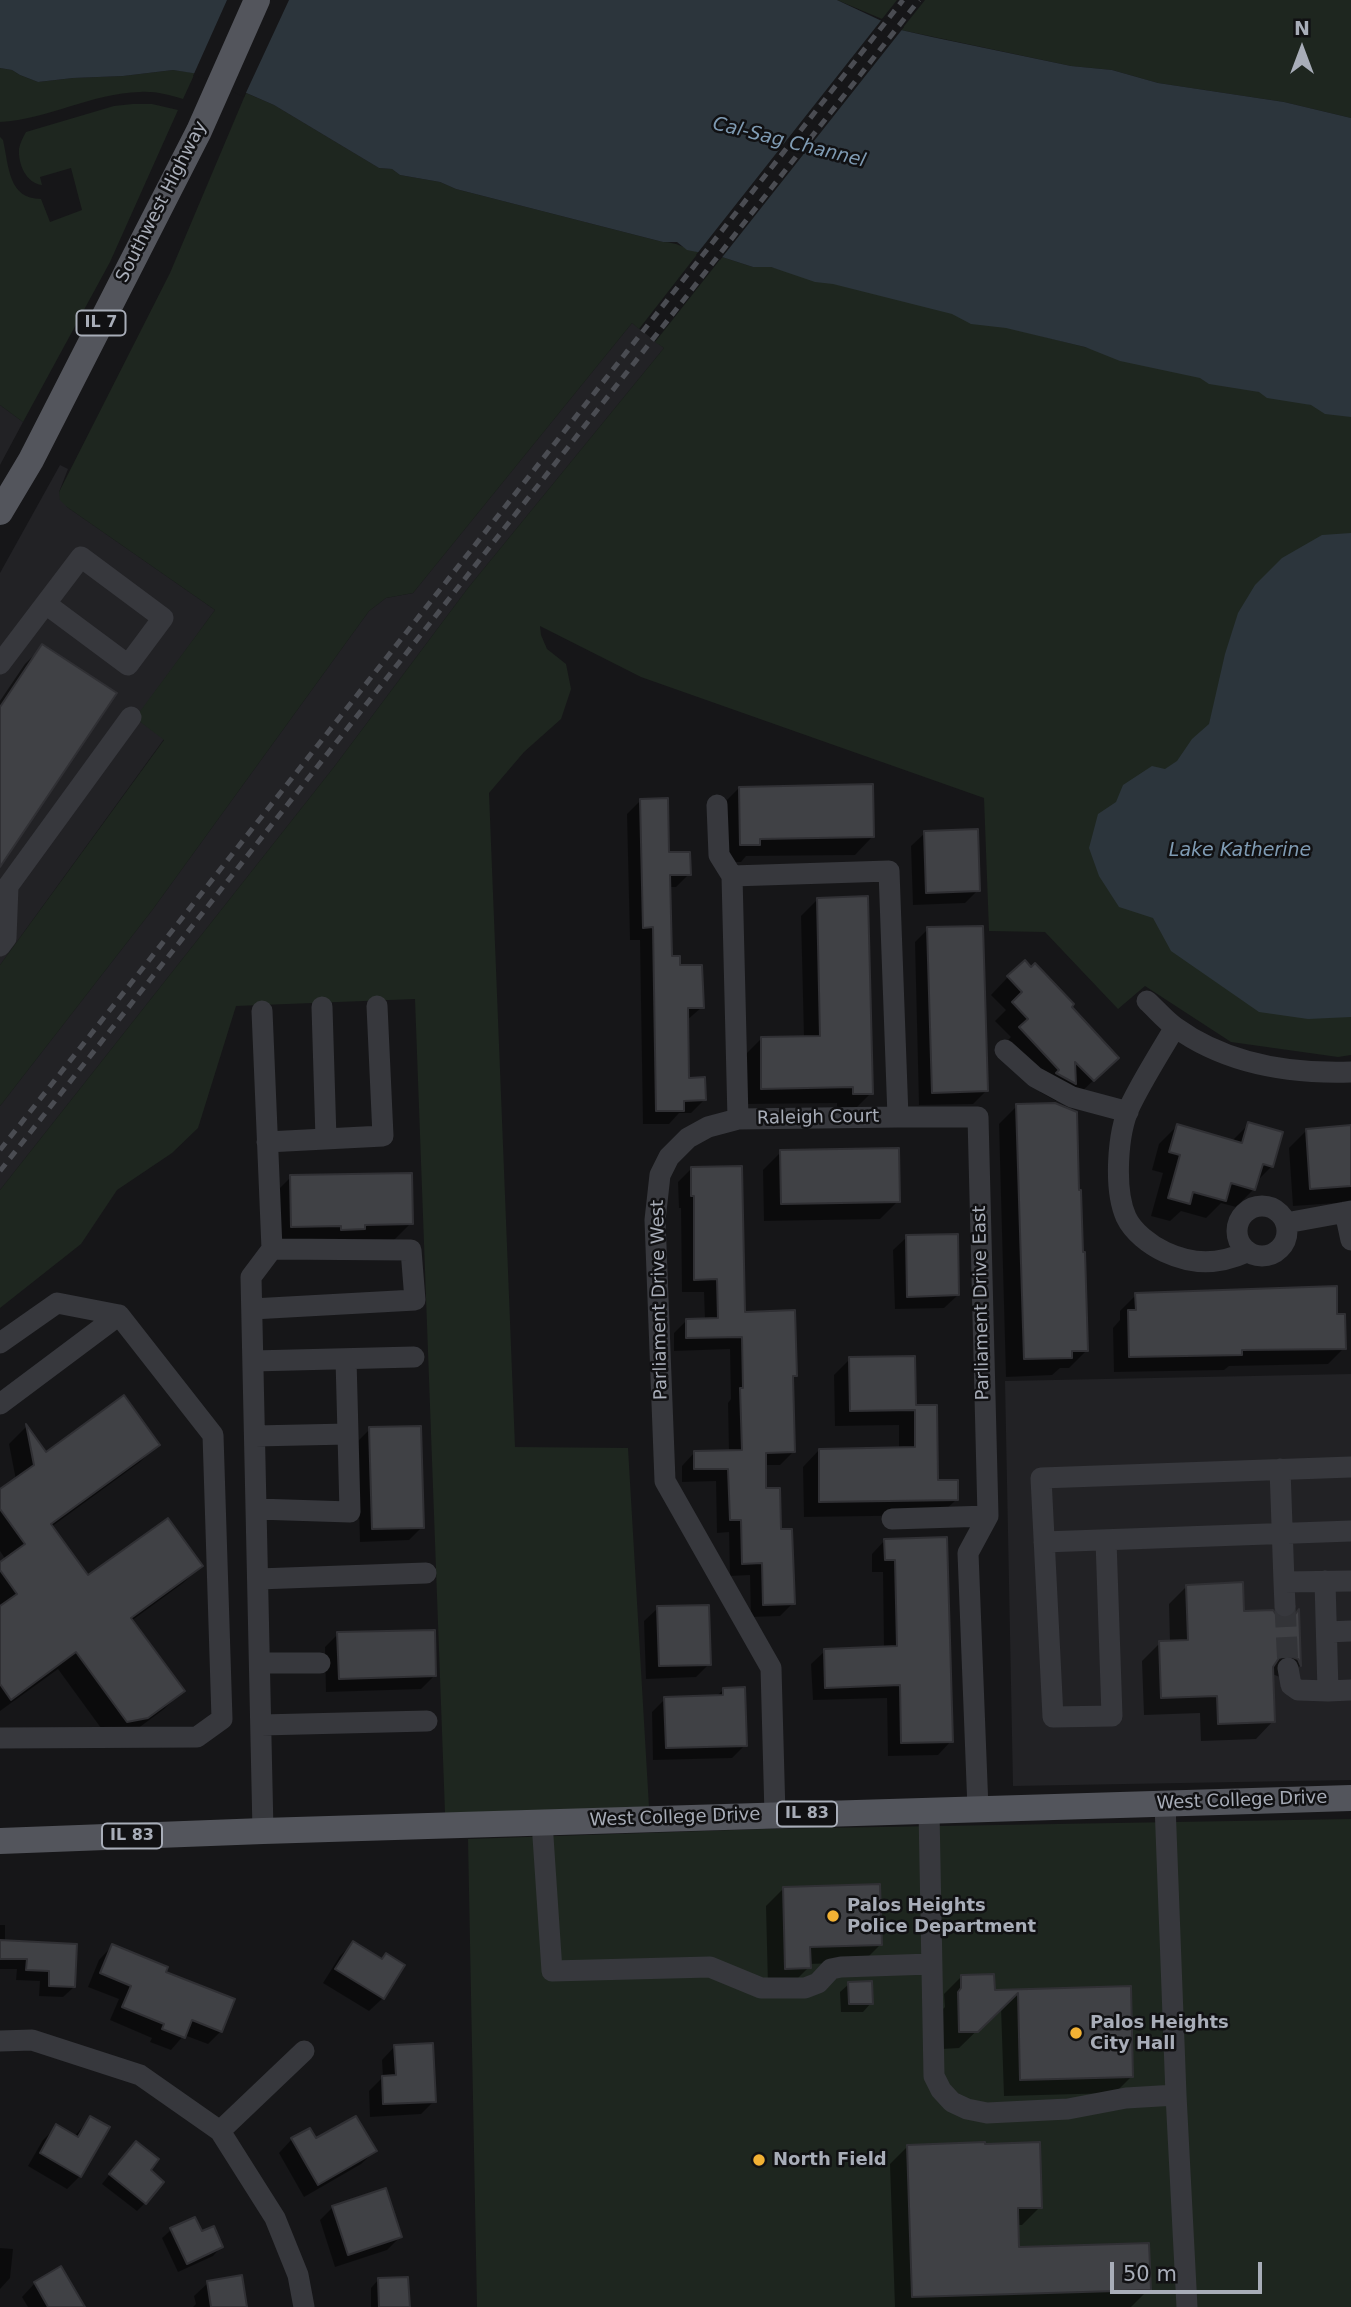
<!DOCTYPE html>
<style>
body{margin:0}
#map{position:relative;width:1351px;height:2307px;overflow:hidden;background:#161618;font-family:"DejaVu Sans",sans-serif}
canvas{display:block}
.north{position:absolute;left:1267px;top:14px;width:70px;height:70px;-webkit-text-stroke:5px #111113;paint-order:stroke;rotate:0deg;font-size:19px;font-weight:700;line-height:28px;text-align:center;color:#a8adb8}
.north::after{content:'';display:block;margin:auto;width:24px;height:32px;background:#a8adb8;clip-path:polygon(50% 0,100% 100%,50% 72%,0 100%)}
.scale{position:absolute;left:1110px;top:2262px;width:152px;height:32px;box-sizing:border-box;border:4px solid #a8adb8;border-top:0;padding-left:9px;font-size:21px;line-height:24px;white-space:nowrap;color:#a8adb8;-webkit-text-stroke:5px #111113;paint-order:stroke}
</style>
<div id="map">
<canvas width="1351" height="2307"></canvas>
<div class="north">N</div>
<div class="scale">50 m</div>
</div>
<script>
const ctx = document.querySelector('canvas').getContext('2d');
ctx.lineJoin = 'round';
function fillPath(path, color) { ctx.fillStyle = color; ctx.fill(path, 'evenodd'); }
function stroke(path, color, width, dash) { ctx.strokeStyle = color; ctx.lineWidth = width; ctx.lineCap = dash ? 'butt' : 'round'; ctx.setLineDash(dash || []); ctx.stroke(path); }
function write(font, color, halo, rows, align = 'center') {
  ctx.font = font + ' "DejaVu Sans",sans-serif'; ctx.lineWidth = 5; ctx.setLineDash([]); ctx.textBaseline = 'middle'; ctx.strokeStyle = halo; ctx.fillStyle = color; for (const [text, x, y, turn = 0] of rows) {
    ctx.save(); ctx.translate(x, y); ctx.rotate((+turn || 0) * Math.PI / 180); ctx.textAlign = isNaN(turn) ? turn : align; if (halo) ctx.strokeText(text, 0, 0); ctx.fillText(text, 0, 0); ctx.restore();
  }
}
fillPath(new Path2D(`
 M632,323L664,348L468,588L334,767L0,1190V1106L153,909L369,611L386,598L413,593Z
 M0,405L23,422L0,465Z
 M60,465L68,469L59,492L67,507L215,610L136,718L164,739L0,965V573Z
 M1351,1374V1780L1013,1786L1005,1381Z`), '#222225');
fillPath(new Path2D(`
 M837,0H897L882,19Z
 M925,0H1351V118L1284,102L1158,83L1112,70L1071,66L901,30Z
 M0,68L12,70L20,75L38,82L73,78L123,76L173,70L195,73L183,99C169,95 155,91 140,92C92,93 49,119 0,122Z
 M246,93L274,105L379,168L392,169L400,175L440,182L456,189L663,242C677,242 685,249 699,252L639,329L632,323L413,593L386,598L369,611L153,909L0,1106V965L164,740L135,718L215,610L67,507L60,500L59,492L170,273Z
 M133,104H152L178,110L110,262L23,422L0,405V137L3,140C9,166 8,199 41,199L50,222L82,210L71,168L40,177L42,185C26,183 18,164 19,149C20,143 23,137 26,132L114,106Z
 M722,257L753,267H771L1351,415V1055L1338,1057L1231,1042L1145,986L1118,1009L1045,932L989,931L984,798L641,677L540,626L541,635L547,649L566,664L571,689L561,719L524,752L489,793L515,1447L628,1448L649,1807L445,1813L415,999L236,1006L198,1128L172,1153L117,1190L81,1244L0,1308V1190L334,767L468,588L664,348L655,342Z
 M1351,1819V2307H477L468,1839L763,1829Z`), '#1e261f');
fillPath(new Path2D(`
 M0,0H837L901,30L932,37L1071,66L1112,70L1158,83L1284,102L1351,118V417L1325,414L1311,405L1267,398L1259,392L1209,384L1200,378L1120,361L1085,347L1006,328L971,324L952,314L833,284L815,282L771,267H753L722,257L687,250L677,242H663L456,189L440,182L400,175L392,169L379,168L274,105L205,75L173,70L123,76L73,78L38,82L20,75L12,70L0,68Z
 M1351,533V1017L1308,1019L1259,1012L1171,951L1153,918L1119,907L1099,876L1089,848L1098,814L1116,802L1123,785L1152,766L1165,769L1177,761L1192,739L1209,724L1225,654L1238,613L1255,585L1282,558L1322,535Z`), '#2c353c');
fillPath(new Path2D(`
 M227,0H289L244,97L204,78L193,76Z
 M883,18L904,27L720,260L696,255Z`), '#161618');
fillPath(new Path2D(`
 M43,646L0,864V701L25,664Z
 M739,788L872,837L855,855L746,856L741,862H723L721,806Z
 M640,801L667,854L689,874L676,887H669L671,958L702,1007L686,1021L687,1080L704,1100L691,1113H679L669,1124H643L640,940H630L627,814Z
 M925,833L978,890L965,903L913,905L911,846Z
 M817,900L871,1093L855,1109L837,1110V1103L746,1104L745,1055L762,1038H804L801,916Z
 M928,929L986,1091L973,1104L919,1105L915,942Z
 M1008,977L1099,1075L1075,1098L1067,1090L1056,1101L1040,1092L1043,1089L1002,1046L1011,1037L995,1021L1006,1010L991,995Z
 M1017,1106L1087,1350L1069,1368H1060L1052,1375L1006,1377L999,1124Z
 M1249,1124L1272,1166L1256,1182L1254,1189L1236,1207L1221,1203L1206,1218L1181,1211L1170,1221L1151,1216L1163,1173L1152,1170L1159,1144L1177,1126L1231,1142Z
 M1351,1127V1202L1293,1206L1289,1148L1307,1130Z
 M781,1152L898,1201L880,1219L764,1221L763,1170Z
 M691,1169L743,1313L795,1375L791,1379L793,1452L780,1465H764V1490L779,1531L793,1603L780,1616L751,1617L750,1575L730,1576L729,1532L717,1533L716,1481L682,1482V1466L694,1453L729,1452L728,1403L731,1399L730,1349L674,1351V1333L687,1320H705L704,1292H682L681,1208H679L678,1182Z
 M291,1177L411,1223L393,1241L274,1244L273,1195Z
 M907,1237L958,1295L944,1308L895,1309L893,1250Z
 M1136,1295L1335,1315L1344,1348L1328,1364L1229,1366L1224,1370L1114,1372L1113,1328L1120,1320V1311Z
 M850,1359L914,1407L936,1482L957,1499L940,1515L804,1517L803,1467L819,1450L899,1449V1425L835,1426L834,1375Z
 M26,1427L45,1454L158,1444L140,1462L51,1527L88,1578L201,1566L183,1583L131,1621L182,1691L164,1709L129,1735L109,1739L58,1669L0,1711V1564L6,1560L0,1551V1491L16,1480L9,1444Z
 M370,1429L422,1527L409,1540L360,1542L357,1442Z
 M946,1539L951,1741L938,1755L888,1756L887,1698L813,1700L811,1664L825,1651L884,1649L883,1572H872V1554L885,1540Z
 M1186,1587L1242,1612L1285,1621L1291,1619L1298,1613L1300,1666L1283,1682L1280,1677L1272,1674L1273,1721L1256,1739L1201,1741L1200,1713L1144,1715L1142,1661L1160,1643H1170L1169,1604Z
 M658,1608L709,1664L696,1677L646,1679L644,1621Z
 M338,1634L434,1676L421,1689L326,1692L325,1647Z
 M724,1689L745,1745L732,1758L653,1760L652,1712L665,1699L716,1697Z
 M784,1888L881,1944L863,1962L809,1964V1967L791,1985L768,1986L766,1906Z
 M0,1925H5V1942L74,1987L63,1997L39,1996L40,1981L16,1980L17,1969H0Z
 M353,1943L383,1998L369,2011L323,1983L340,1956Z
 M112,1946L221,2031L208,2044L184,2035L171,2050L150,2042L152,2038L110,2020L119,1999L88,1987L99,1960Z
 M961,1977L993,1992L1129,1987L1132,2076L1115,2093L1004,2096L1001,2007L959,2048L942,2049L941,2011L945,2007L944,1994Z
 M849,1984L871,2003L863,2012H841L840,1992Z
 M395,2046L434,2101L421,2114L370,2117L369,2091L383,2077L382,2060Z
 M90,2118L80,2176L67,2189L28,2166L43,2140L57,2126L74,2137Z
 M292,2139L315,2141L375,2151L361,2164L304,2197L279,2153Z
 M908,2146L1040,2207L1022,2225H1017L1018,2249L1149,2289L1131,2307H895L890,2164Z
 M127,2152L148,2171L145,2203L137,2211L102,2184Z
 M333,2207L400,2237L387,2250L335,2267L320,2220Z
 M171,2230L201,2234L221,2247L213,2256L178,2272L162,2238Z
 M0,2248L13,2249L10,2278L0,2289Z
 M379,2279L408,2307H371V2288Z
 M35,2283L83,2307H28L22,2297Z
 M208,2283L245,2307H193L196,2304L194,2296Z`), '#0007');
const building = new Path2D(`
 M42,644L117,693L0,867V707Z
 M873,784L874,837L760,839V845H740L739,787Z
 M668,798L669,852H690L691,875H670L672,956H680V965H702L704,1008H688L689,1078L705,1077L706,1100L684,1101V1111H656L653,927L643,928L640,799Z
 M978,829L980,891L926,893L924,831Z
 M868,896L873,1094H853V1087L761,1089V1037L820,1036L817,898Z
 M983,926L988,1091L932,1093L927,927Z
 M1025,960L1031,967L1035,963L1074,1004L1072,1007L1119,1058L1094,1081L1075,1062L1076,1084L1056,1073L1059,1070L1019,1027L1028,1019L1012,1002L1022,992L1007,976Z
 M1055,1103L1077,1112L1079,1190H1081L1083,1252H1085L1088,1351H1072V1358L1024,1359L1016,1104Z
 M1248,1122L1283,1132L1273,1167L1263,1164L1255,1190L1231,1183L1226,1201L1193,1192L1190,1204L1168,1198L1180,1155L1169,1152L1177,1124L1242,1143Z
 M1351,1125V1186L1310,1189L1306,1129Z
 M899,1148L900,1202L781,1204L780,1150Z
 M742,1166L745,1312L795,1310L797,1376H793L795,1452L766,1453V1488H780L781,1529H792L795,1604L763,1605L762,1563L742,1564L741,1520H730L728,1469H694V1451L742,1450L740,1388H743L742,1337L686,1338V1319L718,1318L717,1279L694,1280V1196H691V1167Z
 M412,1173L413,1224L365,1225V1229L341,1230V1226L291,1227L290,1175Z
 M958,1234L959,1295L907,1297L906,1235Z
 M1337,1286V1314H1345L1346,1349L1242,1350V1355L1129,1357L1128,1310H1136L1135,1293Z
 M915,1356L916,1405H937L938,1480H958V1500L819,1502V1449L915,1447V1410L850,1411L849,1357Z
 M124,1395L160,1445L51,1524L88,1575L168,1518L203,1566L131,1618L185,1691L148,1718L127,1722L76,1652L11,1700L0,1684V1606L17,1594L0,1570V1562L25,1544L0,1509V1489L34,1465L26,1424L46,1452Z
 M421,1426L424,1528L372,1529L369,1427Z
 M947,1537L953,1742L901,1743L900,1685L825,1688L824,1649L897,1646L895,1560H885L884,1539Z
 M1243,1582L1244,1611L1273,1610L1278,1617L1285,1619L1293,1617L1299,1609L1301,1666L1298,1659L1286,1655L1279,1658L1273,1667L1275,1722L1218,1724L1217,1696L1161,1698L1159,1641L1188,1640L1186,1585Z
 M709,1605L711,1665L659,1666L657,1606Z
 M435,1630L436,1676L339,1679L337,1632Z
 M745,1687L747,1746L666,1748L664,1697L723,1695V1688Z
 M880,1884L882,1945L810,1947L811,1968L785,1969L783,1887Z
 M0,1940L77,1944L75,1987L49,1986V1971L26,1970L27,1959H0Z
 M353,1941L382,1959L386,1953L405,1965L384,1999L335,1969Z
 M112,1944L168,1967L166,1972L235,1999L222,2032L192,2020L185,2038L162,2029L164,2024L122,2007L131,1986L100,1973Z
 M994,1974L995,1990L1131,1986L1133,2077L1020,2080L1018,1993L978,2032H959L958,1992L961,1988V1975Z
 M872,1981L873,2004H849L848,1982Z
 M433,2043L436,2102L383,2104L382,2076L396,2075L394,2045Z
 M90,2116L110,2127L81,2177L40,2153L56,2124L78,2137Z
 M356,2116L377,2151L318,2185L291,2138L310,2128L316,2138Z
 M136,2141L159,2159L151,2170L164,2182L146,2204L109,2174Z
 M985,2142V2144L1040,2142L1042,2208H1018L1019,2247L1149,2243L1151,2290L912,2297L907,2145Z
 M386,2188L402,2237L348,2255L332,2206Z
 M195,2217L202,2231L214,2226L223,2247L187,2264L170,2228Z
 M61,2266L85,2307H48L34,2282Z
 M242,2275L247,2307H211L207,2281Z
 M408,2277L410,2307H379L378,2278Z`);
fillPath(building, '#404145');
stroke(building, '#303034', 2);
stroke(new Path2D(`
 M1285,1606L1288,1668`), '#333438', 21, [21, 10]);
stroke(new Path2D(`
 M0,664L81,557L163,618L128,665L46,604
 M717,805L719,855L732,876L738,1119
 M732,876L889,871L898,1117H978L988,1516L968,1553L978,1809
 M0,946L6,938L8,886L131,717
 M1147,1001C1156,1009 1165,1020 1175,1027C1226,1064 1290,1074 1351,1072
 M322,1007L326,1139
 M262,1011L272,1249L251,1277L263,1831
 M1175,1027C1160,1053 1143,1079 1130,1106C1117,1133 1114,1190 1126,1217C1133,1232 1150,1245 1165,1252C1193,1265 1218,1265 1247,1252
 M1005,1050L1035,1077L1072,1097L1128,1112
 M267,1142L383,1136L377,1006
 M1237 1231a25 25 0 1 1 50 0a25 25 0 1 1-50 0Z
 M1345,1212L1351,1240
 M1286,1223L1351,1211
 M252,1309L415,1300L411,1250L272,1249
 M0,1343L57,1303L119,1315L213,1435L222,1719L197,1737L0,1738
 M253,1361L414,1357
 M0,1404L119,1315
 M255,1436L348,1434L346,1359
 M1280,1469L1284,1582L1351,1581
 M257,1509L350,1512L348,1434
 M892,1519L988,1516
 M1106,1540L1112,1716L1053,1717L1041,1478L1351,1467
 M1044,1542L1351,1531
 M258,1579L426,1573
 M1325,1581L1328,1691L1351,1690
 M1284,1582L1285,1606
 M1327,1632L1351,1631
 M260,1663H320
 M1288,1668L1291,1685L1298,1690L1328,1691
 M261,1725L427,1721
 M1165,1804L1176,2095L1187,2307
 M929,1811L934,2076L941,2090L952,2102L967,2109L987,2113L1068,2109L1126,2098L1176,2095
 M775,1815L771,1668L665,1481L655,1220L660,1175L669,1157L688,1138L708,1127L738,1119L898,1117
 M542,1822L552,1971L710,1967L761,1988H805L818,1983L831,1969L841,1967L931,1964
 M0,2041L32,2040L140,2075L220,2131L275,2218L298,2275L304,2307
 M220,2131L304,2051`), '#37383d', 21);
stroke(new Path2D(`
 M0,512L31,460L199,131L257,0
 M0,1841L263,1831L1351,1798`), '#53555c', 26);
stroke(new Path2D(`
 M0,1150L903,0
 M0,1171L919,0`), '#4a4c52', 5, [9, 7]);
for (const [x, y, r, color] of [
 [833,1916,7,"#f2b134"],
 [1076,2033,7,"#f2b134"],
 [759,2160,7,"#f2b134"]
]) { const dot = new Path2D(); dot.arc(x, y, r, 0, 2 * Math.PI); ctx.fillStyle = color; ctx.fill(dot); stroke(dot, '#111113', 2.5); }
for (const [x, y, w] of [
 [101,323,49],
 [807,1814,60],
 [132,1836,60]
]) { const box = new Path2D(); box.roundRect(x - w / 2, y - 12.5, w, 25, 5); ctx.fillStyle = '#111113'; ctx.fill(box); stroke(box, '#a8adb8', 2); }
write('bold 16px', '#a8adb8', null, [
 ["IL 7",101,323],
 ["IL 83",807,1814],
 ["IL 83",132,1836]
]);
write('18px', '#a8adb8', '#111113', [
 ["Southwest Highway",162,202,-63],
 ["Raleigh Court",818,1118,-1],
 ["Parliament Drive West",660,1300,-91],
 ["Parliament Drive East",982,1303,-91],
 ["West College Drive",1242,1801,-2],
 ["West College Drive",675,1818,-2]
]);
write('bold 18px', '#a8adb8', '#111113', [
 ["Palos Heights",847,1906],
 ["Police Department",847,1927],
 ["Palos Heights",1090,2023],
 ["City Hall",1090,2044],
 ["North Field",773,2160]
], 'left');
write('italic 19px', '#7f9bb3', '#111113', [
 ["Cal-Sag Channel",789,143,14],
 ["Lake Katherine",1240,851]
]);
</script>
